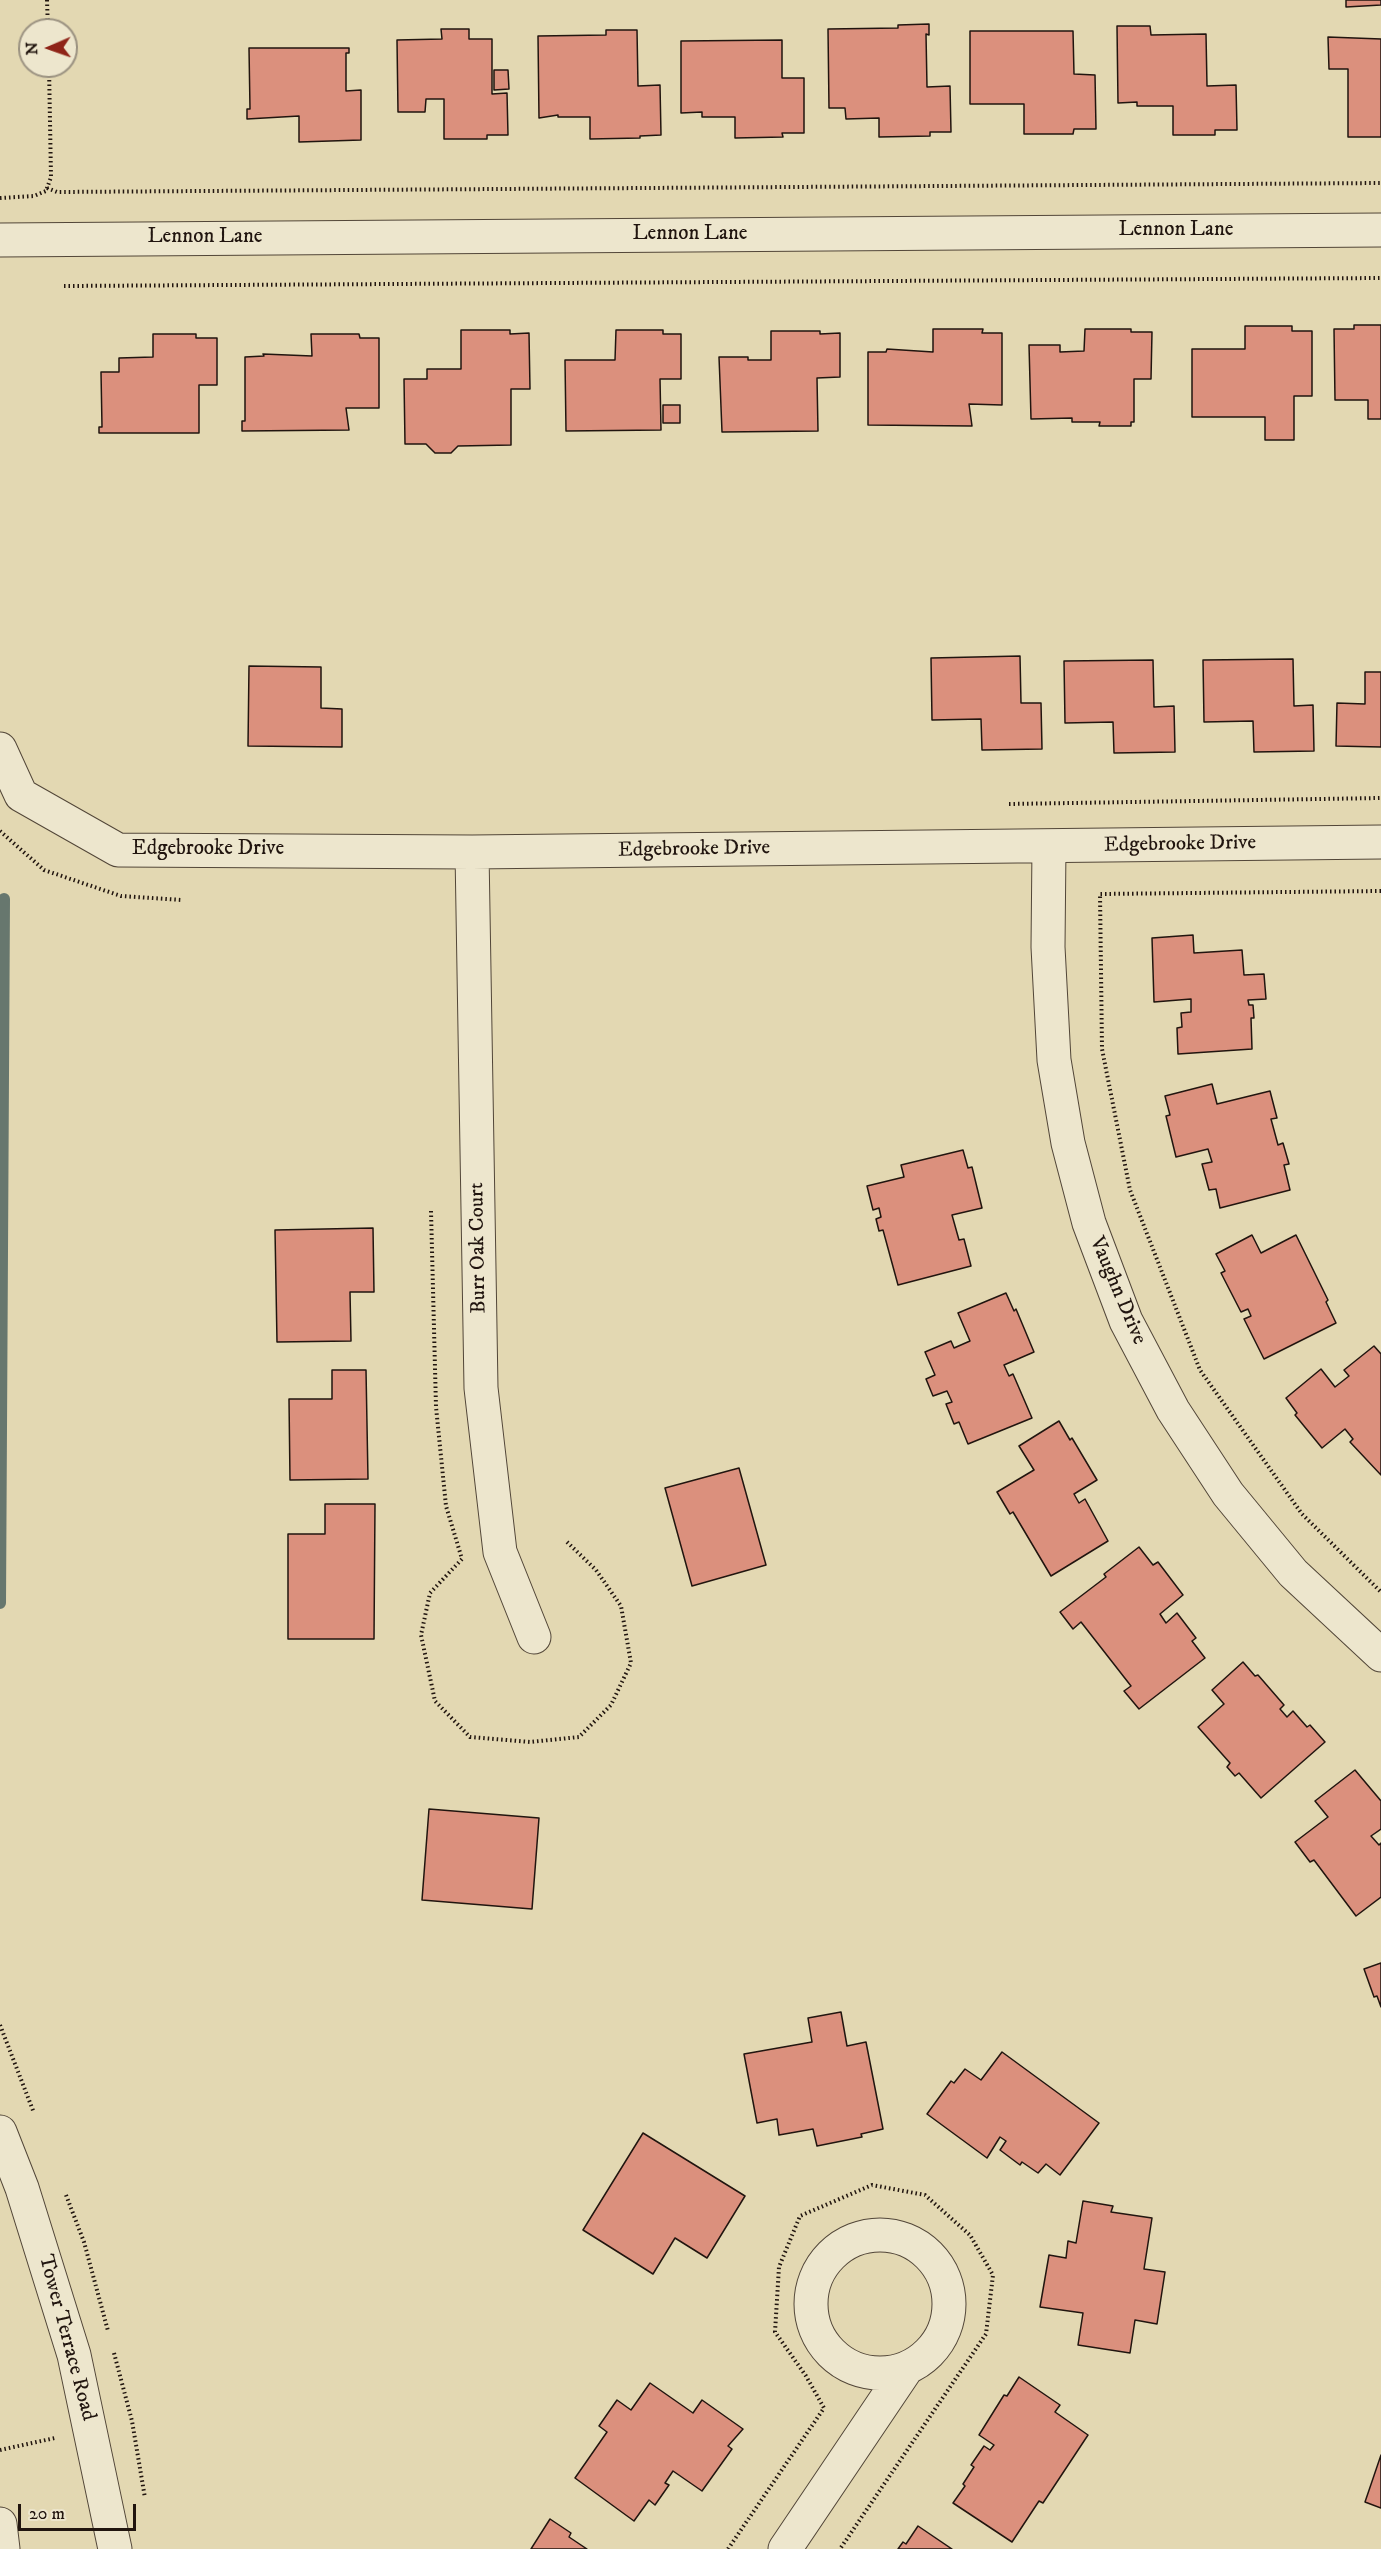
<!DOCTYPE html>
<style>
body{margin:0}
#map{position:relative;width:1381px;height:2549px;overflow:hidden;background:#e3d8b2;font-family:"IM FELL DW Pica",serif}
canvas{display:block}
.north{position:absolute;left:18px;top:18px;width:60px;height:60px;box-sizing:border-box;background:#ede6cd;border:2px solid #9b9281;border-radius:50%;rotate:268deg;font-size:16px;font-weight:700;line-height:24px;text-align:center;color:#21150f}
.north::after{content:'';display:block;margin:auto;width:21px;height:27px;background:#8f2418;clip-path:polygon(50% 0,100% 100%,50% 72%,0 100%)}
.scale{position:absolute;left:18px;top:2504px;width:118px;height:27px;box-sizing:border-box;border:3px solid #21150f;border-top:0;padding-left:8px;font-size:18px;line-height:21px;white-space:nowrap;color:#21150f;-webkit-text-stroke:4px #ede6cd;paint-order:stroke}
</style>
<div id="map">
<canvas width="1381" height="2549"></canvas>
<div class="north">N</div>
<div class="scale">20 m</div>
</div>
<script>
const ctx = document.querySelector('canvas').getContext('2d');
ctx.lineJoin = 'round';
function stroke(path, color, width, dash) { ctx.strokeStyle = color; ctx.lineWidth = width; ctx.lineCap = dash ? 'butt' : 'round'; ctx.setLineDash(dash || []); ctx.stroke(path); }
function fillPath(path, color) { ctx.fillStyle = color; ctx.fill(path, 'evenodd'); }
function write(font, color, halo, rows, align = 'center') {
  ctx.font = font + ' "IM FELL DW Pica",serif'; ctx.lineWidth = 5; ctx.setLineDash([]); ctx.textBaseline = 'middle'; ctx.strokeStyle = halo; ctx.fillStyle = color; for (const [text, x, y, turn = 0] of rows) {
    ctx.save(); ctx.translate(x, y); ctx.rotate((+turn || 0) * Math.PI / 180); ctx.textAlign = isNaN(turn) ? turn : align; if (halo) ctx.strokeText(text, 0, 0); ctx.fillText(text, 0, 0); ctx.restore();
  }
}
stroke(new Path2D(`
 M0,1603L4,899`), '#67776e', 12);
const building = new Path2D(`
 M1346,0H1381V5L1346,7Z
 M929,24V35L926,34L927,87L950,86L951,132H930V136L879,137V118L846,119L845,108H829L828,29L898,28V25Z
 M1117,26H1150L1151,35L1206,34L1207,86L1236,85L1237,130H1215V135H1173V106H1137V102L1118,103Z
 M441,29H469V39H492V94L507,93L508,135H487V139H444V99H426L425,112H398L397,40L442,39Z
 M606,30H637L638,86L660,85L661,135L640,136V138L590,139V117H558V115L539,118L538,36L606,35Z
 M970,31H1073L1074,74L1095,75L1096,129H1074L1073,134H1024V104H970Z
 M1328,37L1381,39V137H1348V69H1329Z
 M782,40V78H804V133H782L783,137L735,138V117H702V112L681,113V41Z
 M249,48H349V53H346V91L361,90V140L299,142V116L247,119V109H250Z
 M494,70H508L509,89L494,90Z
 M1354,325H1381V419H1368V400H1335L1334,329H1354Z
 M1245,326H1292V331H1312V396H1294V440H1265V417H1192V349H1245Z
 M933,329H983L982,333H1002V405L969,404L972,426L868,425V352H886L887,349L933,352Z
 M1085,329H1131V332H1152L1151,379H1134V422H1131V426H1099L1100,422H1072V418L1031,419L1029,345H1060V352L1084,351Z
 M461,330H510V334L529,333L530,389H511V445L458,446L451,453H435L426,444H405L404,379H427V369H461Z
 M616,330H663V334H681V379H660L661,430L566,431L565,360H615Z
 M771,331H820V334L840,333V377L817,378L818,431L722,432L719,357H748V360H771Z
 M153,334H196V338H217V385H199V433H99V427H102L101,372H119V358L153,357Z
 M311,334H359L360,338H379V408H346L349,430L242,431V421H245V357L264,356L263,354L312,356Z
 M663,405H680V423H663Z
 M1020,656L1021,703H1041L1042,749L982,750L981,719L932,720L931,658Z
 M1293,659L1294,706L1313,705L1314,751L1254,752L1253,721L1204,722L1203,660Z
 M1153,660L1154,707L1174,706L1175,752L1114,753L1113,722L1065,723L1064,661Z
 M249,666L321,667V708L342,709V747L248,746Z
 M1365,672H1381V747L1336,746L1337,703L1365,704Z
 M1193,935L1194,953L1242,950L1244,975L1264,974L1266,999L1248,1000L1249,1005H1253L1254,1018H1251L1252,1049L1178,1054L1177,1028L1182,1027L1181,1013L1191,1012V999L1154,1002L1152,938Z
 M1212,1084L1217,1104L1270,1091L1277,1118L1271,1119L1278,1145L1283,1143L1289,1164L1284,1165L1290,1190L1220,1208L1216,1189L1209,1190L1202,1164L1212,1162L1208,1149L1176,1157L1166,1116L1170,1115L1165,1096Z
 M963,1150L968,1168L972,1167L982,1208L952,1215L959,1240L964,1239L971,1266L898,1285L883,1230L879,1231L876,1219L881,1217L879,1208L873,1210L867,1186L904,1177L901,1165Z
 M373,1228L374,1292H350L351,1341L277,1342L275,1230Z
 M1252,1235L1261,1253L1296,1235L1328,1300L1326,1302L1336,1323L1264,1359L1244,1319L1251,1316L1248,1309L1241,1312L1221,1273L1225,1271L1216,1254Z
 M1006,1293L1014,1311L1016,1309L1034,1352L1004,1365L1009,1376L1013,1374L1032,1418L968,1444L959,1422L954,1424L946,1404L952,1402L947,1391L933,1396L926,1379L935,1375L925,1352L951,1341L954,1348L970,1341L958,1313Z
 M1374,1346L1381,1354V1475L1350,1442L1353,1439L1345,1429L1322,1448L1295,1415L1297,1413L1286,1398L1321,1369L1335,1387L1349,1376L1344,1370Z
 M332,1370H366L368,1479L290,1480L289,1399H332Z
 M1059,1421L1070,1440L1072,1438L1097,1480L1074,1494L1079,1503L1085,1499L1108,1541L1051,1576L1013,1512L1010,1514L997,1492L1034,1470L1019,1446Z
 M739,1468L766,1565L692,1586L665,1488Z
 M325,1504H375L374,1639H288V1534H325Z
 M1139,1547L1153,1565L1158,1562L1183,1595L1160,1614L1166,1623L1177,1613L1196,1638L1192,1641L1205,1658L1139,1709L1124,1691L1131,1686L1081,1622L1073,1629L1060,1612L1106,1577L1104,1574Z
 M1243,1662L1255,1676L1258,1675L1284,1705L1280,1709L1287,1717L1293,1711L1307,1727L1310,1725L1325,1742L1261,1798L1239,1773L1235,1776L1227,1767L1230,1763L1198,1727L1224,1704L1212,1690Z
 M1355,1770L1381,1801V1829L1371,1836L1379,1845L1381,1843V1897L1356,1916L1314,1860L1310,1862L1295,1842L1328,1817L1315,1801Z
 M429,1809L539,1818L532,1909L422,1900Z
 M1381,1963V2007L1377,1996L1374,1997L1364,1969Z
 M841,2012L847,2046L866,2042L883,2129L861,2134L862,2137L817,2146L813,2129L779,2135L777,2119L757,2123L744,2054L812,2042L808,2018Z
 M1002,2052L1099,2123L1060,2175L1046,2164L1038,2173L1022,2162L1020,2165L1000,2150L1006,2141L1000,2137L987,2158L927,2114L951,2081L954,2083L965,2069L981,2080Z
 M643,2133L745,2196L707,2258L675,2238L653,2274L583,2230Z
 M1083,2201L1113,2206L1111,2212L1152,2218L1144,2269L1165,2272L1157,2324L1135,2320L1130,2353L1078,2345L1083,2313L1040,2307L1049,2255L1066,2258L1068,2241L1076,2243Z
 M1019,2377L1060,2405L1055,2412L1088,2435L1043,2503L1039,2501L1012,2542L953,2503L965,2486L963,2484L974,2467L971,2465L984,2446L990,2450L994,2445L979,2435L1004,2395L1007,2396Z
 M650,2383L693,2413L702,2400L743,2429L728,2446L732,2449L702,2491L673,2471L665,2483L669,2485L655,2505L649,2500L634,2521L575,2478L607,2432L599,2426L617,2400L631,2410Z
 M1381,2455V2508L1365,2502Z
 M550,2519L571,2533L569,2537L587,2549H531Z
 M918,2526L952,2549H898L903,2542L906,2544Z`);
fillPath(building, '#db907d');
stroke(building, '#21150f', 1.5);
const minor = new Path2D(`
 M0,240L1381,230
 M0,749L21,795L118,850L472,852L1381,842
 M1049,847L1048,947L1054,1060L1068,1143L1089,1223L1126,1321L1173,1410L1228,1494L1293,1573L1381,1655
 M472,852L481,1388L500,1552L534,1637
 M811 2304a69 69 0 1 1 138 0a69 69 0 1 1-138 0Z
 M785,2549L907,2368`);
const tertiary = new Path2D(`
 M0,2132L22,2188L74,2355L115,2549
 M0,2524L3,2549`);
stroke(minor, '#524638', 35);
stroke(tertiary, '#524638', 35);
stroke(new Path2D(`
 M47,0L48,30
 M47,188L57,192L1381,183
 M0,198L34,196L46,191L51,177L49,66
 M64,286L1381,278
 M1009,804L1381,798
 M0,831L44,870L121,896L182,900
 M1381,891L1100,894L1102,1049L1130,1190L1200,1370L1302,1514L1381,1592
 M431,1211L436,1407L446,1506L462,1559L430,1593L421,1635L435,1701L470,1737L530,1742L579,1737L611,1705L631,1663L621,1606L596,1570L566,1541
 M0,2025L34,2113
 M66,2195L84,2242L108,2331
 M114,2353L132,2421L145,2498
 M0,2450L55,2438
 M728,2549L824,2408L806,2376L775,2332L779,2267L800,2216L872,2185L925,2195L970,2235L993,2275L986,2334L840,2549`), '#21150f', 4, [1.5, 3]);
stroke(minor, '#ede6cd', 33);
stroke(tertiary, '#ede6cd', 33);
write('21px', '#21150f', '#ede6cd', [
 ["Lennon Lane",1176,231],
 ["Lennon Lane",690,235],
 ["Lennon Lane",205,238],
 ["Edgebrooke Drive",1180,845,-1],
 ["Edgebrooke Drive",208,850],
 ["Edgebrooke Drive",694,850,-1],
 ["Burr Oak Court",479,1248,-91],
 ["Vaughn Drive",1117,1291,67],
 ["Tower Terrace Road",66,2338,75]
]);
</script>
